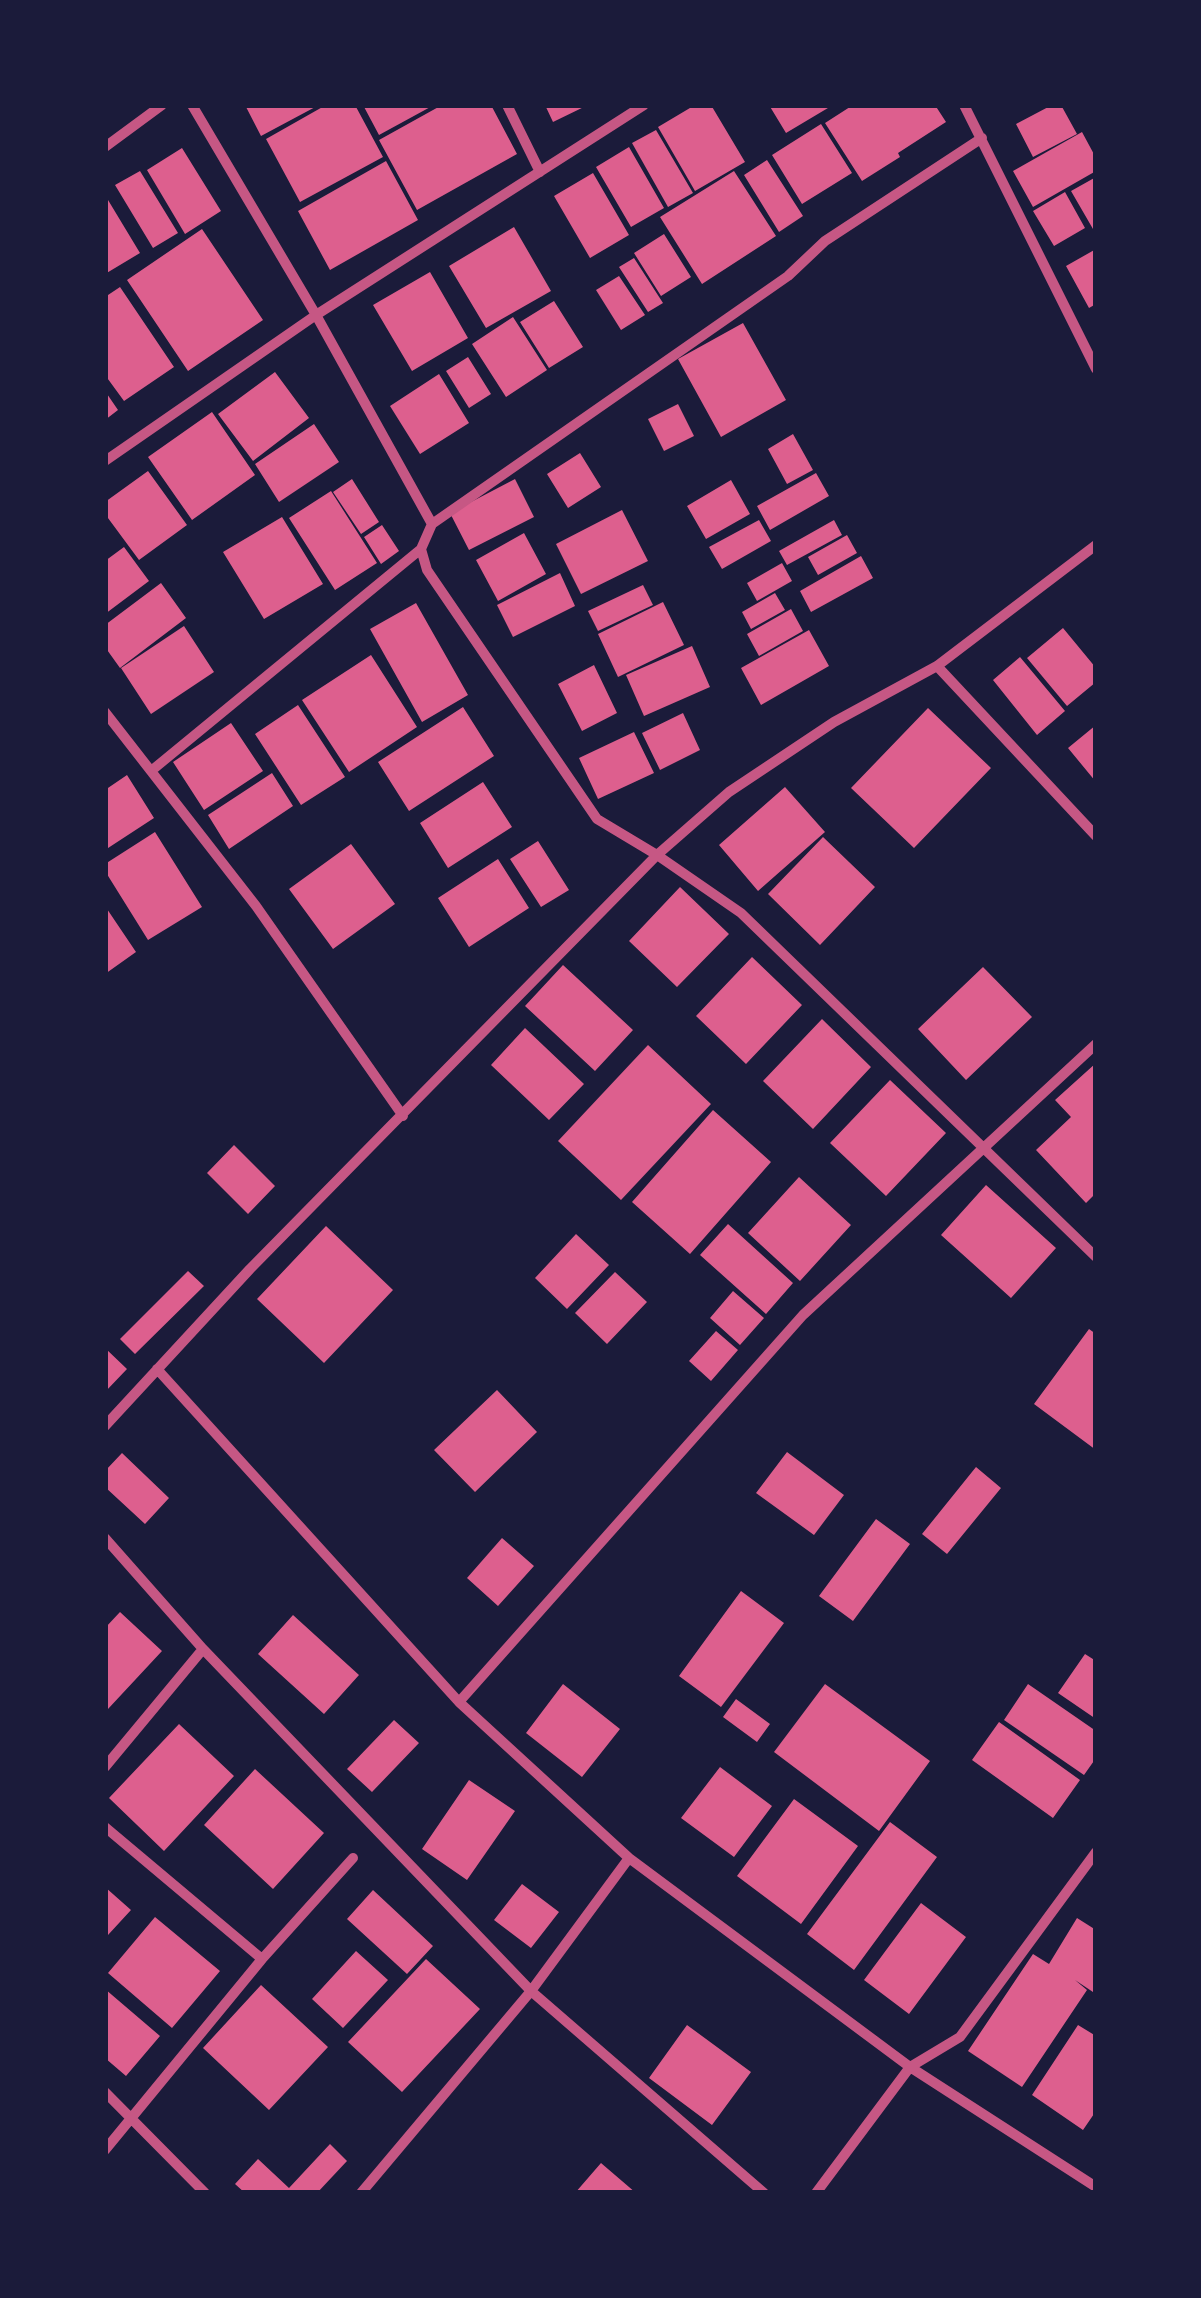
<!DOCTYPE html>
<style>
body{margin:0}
#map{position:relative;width:1201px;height:2298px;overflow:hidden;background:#1b1b3a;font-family:"Golos Text",sans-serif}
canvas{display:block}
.frame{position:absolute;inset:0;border:108px solid #1b1b3a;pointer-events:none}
</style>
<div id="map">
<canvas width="1201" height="2298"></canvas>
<div class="frame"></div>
</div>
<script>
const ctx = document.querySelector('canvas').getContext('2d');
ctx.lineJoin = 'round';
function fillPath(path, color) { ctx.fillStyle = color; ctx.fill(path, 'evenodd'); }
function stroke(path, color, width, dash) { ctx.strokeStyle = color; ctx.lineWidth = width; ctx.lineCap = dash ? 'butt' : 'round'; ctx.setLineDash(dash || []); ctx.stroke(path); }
fillPath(new Path2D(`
 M245,105H319L261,136Z
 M326,105H355L383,157L300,202L266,139Z
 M363,105H434L379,135Z
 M442,105H491L517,154L417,210L379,140Z
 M545,105H588L553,122Z
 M695,105H711L745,162L695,191L658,127Z
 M769,105H833L786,133Z
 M853,105H935L946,122L898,153L900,157L862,181L825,123Z
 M1052,105H1061L1077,134L1033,157L1016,124Z
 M821,124L852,173L802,204L772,155Z
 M656,130L693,193L668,207L632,143Z
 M1082,132L1096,158V171L1033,207L1013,171Z
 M629,147L664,208L631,227L596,167Z
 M182,148L221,211L185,234L147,170Z
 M767,160L803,216L779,232L744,175Z
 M386,161L418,220L330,270L298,211Z
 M140,171L178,233L153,248L115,185Z
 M734,171L776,236L702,284L660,217Z
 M593,173L629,235L590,258L554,196Z
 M1096,177V227L1093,229L1071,191Z
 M1065,192L1085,228L1054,246L1033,211Z
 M105,195L140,253L105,274Z
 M514,227L551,291L486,328L449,266Z
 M202,229L263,320L188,371L127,280Z
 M664,234L691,277L661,296L634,253Z
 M1096,249V304L1089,308L1066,266Z
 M634,258L663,303L648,312L619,267Z
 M430,272L468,338L412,371L373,305Z
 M619,276L645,315L621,330L596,290Z
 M120,287L174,367L124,401L105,375V297Z
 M554,301L583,347L549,368L520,322Z
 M513,317L547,370L506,397L472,344Z
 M743,323L786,400L721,437L678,359Z
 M468,357L491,394L469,408L446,371Z
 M275,372L309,418L253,461L218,414Z
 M439,374L469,423L420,454L390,406Z
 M105,391L118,410L105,420Z
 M678,404L694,436L664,451L648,419Z
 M212,412L255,475L192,520L148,457Z
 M314,424L339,462L279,502L255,464Z
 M793,434L813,470L787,484L768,449Z
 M580,453L601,487L568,508L547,474Z
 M148,471L187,525L139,560L105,514V502Z
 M816,473L829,496L770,530L757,506Z
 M352,479L379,522L361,534L333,492Z
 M515,479L534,517L469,550L450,513Z
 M731,480L750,514L706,539L687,506Z
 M331,491L377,563L335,590L289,518Z
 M622,510L648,561L581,594L556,544Z
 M282,517L323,584L264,619L223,552Z
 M759,520L771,541L722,569L709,547Z
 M834,520L842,535L787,565L779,551Z
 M382,525L399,551L381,564L364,537Z
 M524,533L546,574L498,601L476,560Z
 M847,535L857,553L818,575L808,557Z
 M124,547L149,581L105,614V561Z
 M861,556L873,578L811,612L800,591Z
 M782,563L792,581L757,601L747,583Z
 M560,573L575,606L513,637L497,605Z
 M161,583L186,618L120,668L105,647V625Z
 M643,585L653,605L598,631L588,611Z
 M775,593L785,610L751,629L742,612Z
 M663,602L684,645L618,677L598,634Z
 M416,603L468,695L422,722L370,629Z
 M791,609L803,631L759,656L747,634Z
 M184,626L214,672L151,714L121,668Z
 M1063,628L1096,668V682L1067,706L1027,658Z
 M809,630L829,666L761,705L741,668Z
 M692,646L710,687L644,716L626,675Z
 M371,655L417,727L349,772L302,700Z
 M1020,657L1065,711L1037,735L993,680Z
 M594,665L617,713L582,731L558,684Z
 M298,705L345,777L301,805L255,734Z
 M463,707L494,756L409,811L378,762Z
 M928,708L991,768L914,848L851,788Z
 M683,713L700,750L660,770L642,733Z
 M231,723L263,771L204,810L173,762Z
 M1096,725V782L1068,748Z
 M634,732L654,773L598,799L579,758Z
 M272,773L293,806L229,849L208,815Z
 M127,775L154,818L105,850V790Z
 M483,782L512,827L448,868L420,823Z
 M785,787L825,832L758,891L719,845Z
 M155,832L202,907L148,940L105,871V864Z
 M823,837L875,887L820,945L768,894Z
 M538,841L569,890L541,907L510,859Z
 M351,844L395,904L333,949L289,889Z
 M498,859L529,908L469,947L438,898Z
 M680,887L729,934L677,987L629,941Z
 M105,906L136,952L105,974Z
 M752,957L802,1005L746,1064L696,1016Z
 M563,965L633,1030L595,1071L525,1006Z
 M983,967L1032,1017L966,1080L918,1029Z
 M822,1019L871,1067L813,1129L763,1081Z
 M525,1028L584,1084L549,1120L491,1065Z
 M648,1045L711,1104L621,1200L558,1141Z
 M1096,1063V1193L1086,1203L1036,1150L1071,1117L1055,1100Z
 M890,1080L946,1133L886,1196L830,1143Z
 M713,1110L771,1162L690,1254L632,1202Z
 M234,1145L275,1186L248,1214L207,1173Z
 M799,1177L851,1225L800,1281L748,1233Z
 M986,1185L1056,1248L1011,1298L941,1235Z
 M728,1224L793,1283L766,1314L700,1255Z
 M326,1226L393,1290L324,1363L257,1299Z
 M576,1234L609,1265L567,1309L535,1278Z
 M188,1271L204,1286L135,1354L120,1339Z
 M615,1272L647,1302L607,1344L575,1313Z
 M733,1291L764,1318L740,1345L710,1318Z
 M1089,1329L1096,1334V1450L1034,1404Z
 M716,1331L738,1350L711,1381L689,1361Z
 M105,1348L127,1369L105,1392Z
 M497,1390L537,1432L475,1492L434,1450Z
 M787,1452L844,1495L814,1535L756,1493Z
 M122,1453L169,1498L145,1524L105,1487V1471Z
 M976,1467L1001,1488L947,1554L922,1534Z
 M876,1519L910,1544L853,1621L819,1596Z
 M502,1538L534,1566L498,1606L467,1578Z
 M741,1591L784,1623L721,1707L679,1676Z
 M120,1612L162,1651L108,1709L105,1707V1628Z
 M293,1615L359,1675L324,1714L258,1654Z
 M1085,1654L1096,1661V1719L1058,1693Z
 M563,1684L620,1729L582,1777L526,1733Z
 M825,1684L930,1761L879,1831L774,1752Z
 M1028,1684L1096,1731V1758L1084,1775L1004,1720Z
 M736,1699L770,1724L757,1742L723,1717Z
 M394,1720L419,1743L372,1792L347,1769Z
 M999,1722L1080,1780L1053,1818L972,1760Z
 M179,1724L234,1776L164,1851L109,1798Z
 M720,1767L772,1806L734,1857L681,1818Z
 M255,1769L324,1833L273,1889L204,1825Z
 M469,1780L515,1811L467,1880L422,1849Z
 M794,1799L858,1846L801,1924L737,1876Z
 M890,1822L937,1857L854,1970L807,1934Z
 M522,1884L559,1912L531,1948L494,1920Z
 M105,1887L131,1910L108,1935L105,1932Z
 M373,1890L433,1946L407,1974L347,1919Z
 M921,1903L966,1937L909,2014L864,1980Z
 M155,1917L220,1971L172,2028L108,1973Z
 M1077,1918L1096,1930V1994L1075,1980L1087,1990L1022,2087L968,2051L1033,1954L1049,1964Z
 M356,1951L388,1980L343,2028L312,1999Z
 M426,1959L480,2009L402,2092L348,2042Z
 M261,1985L328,2047L269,2110L203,2048Z
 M105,1989L160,2036L126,2076L105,2058Z
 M687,2025L751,2072L712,2125L649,2078Z
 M1078,2025L1096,2036V2111L1083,2130L1032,2095Z
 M330,2144L347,2161L317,2193H245L235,2184L258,2159L289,2188Z
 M601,2163L636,2193H575Z`), '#dd5f8e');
stroke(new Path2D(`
 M507,105L540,172
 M964,105L1096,369
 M105,147L162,105
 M105,461L316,315L644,105
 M432,524L788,276L825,241L982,138
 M421,549L427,570L597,819L657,855L741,913L1096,1257
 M937,666L1096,836
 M105,712L256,906L403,1116
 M151,771L421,549L432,524L316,315L192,105
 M157,1369L459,1702L629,1858
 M105,1426L250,1269L657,855L729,792L834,722L937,666L1096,545
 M105,1538L203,1649L531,1991L764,2193
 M459,1702L803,1315L1096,1044
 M105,1767L203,1649
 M105,1827L262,1959
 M105,2092L205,2193
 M105,2150L262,1959L353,1858
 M361,2193L531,1991L629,1858L910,2067L960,2037L1096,1852
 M816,2193L910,2067L1096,2187`), '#c65784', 10);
</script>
